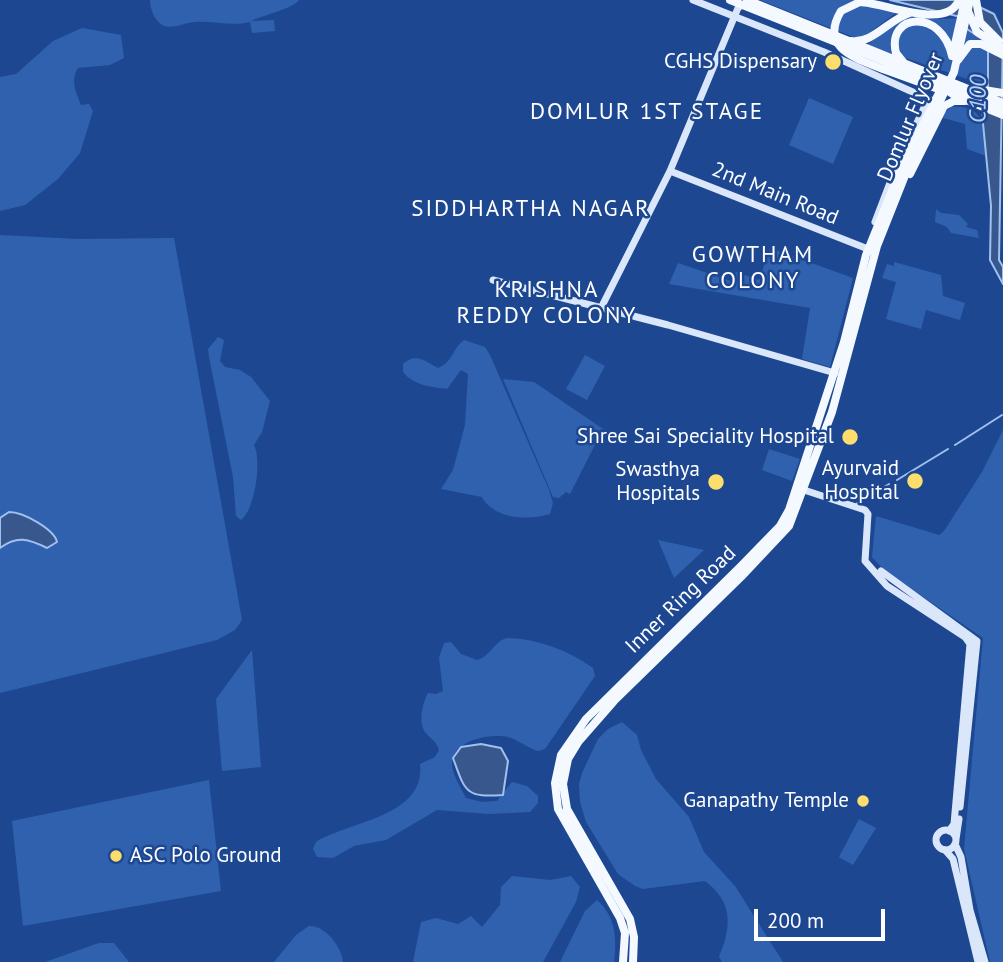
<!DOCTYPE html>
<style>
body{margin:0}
#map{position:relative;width:1003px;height:962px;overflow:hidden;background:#1d4891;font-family:"PT Sans",sans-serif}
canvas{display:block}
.scale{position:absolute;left:754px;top:909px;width:131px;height:32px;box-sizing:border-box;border:4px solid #fff;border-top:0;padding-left:9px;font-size:21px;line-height:24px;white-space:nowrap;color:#fff;-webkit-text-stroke:5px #1d4891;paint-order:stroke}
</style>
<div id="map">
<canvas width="1003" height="962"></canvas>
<div class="scale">200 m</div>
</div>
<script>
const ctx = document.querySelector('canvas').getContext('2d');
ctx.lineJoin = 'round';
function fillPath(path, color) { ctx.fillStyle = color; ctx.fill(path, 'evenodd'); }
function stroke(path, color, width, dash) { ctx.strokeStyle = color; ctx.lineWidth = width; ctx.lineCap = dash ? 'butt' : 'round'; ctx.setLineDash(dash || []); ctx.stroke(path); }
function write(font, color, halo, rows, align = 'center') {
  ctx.font = font + ' "PT Sans",sans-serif'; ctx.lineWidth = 5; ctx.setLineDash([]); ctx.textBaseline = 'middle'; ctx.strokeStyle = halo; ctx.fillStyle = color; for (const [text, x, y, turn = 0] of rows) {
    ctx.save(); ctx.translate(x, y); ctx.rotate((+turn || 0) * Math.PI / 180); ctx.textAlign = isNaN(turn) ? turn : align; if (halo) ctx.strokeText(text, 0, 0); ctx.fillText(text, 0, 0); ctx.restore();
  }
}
fillPath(new Path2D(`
 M150,0H299C292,9 264,15 251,21L274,20L275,31L252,33L250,22C231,27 213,20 194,22C184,23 171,30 162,25C154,20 150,8 150,0Z
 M760,0H872L896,13L862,38H856Z
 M915,16L935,19L966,18L988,51V86L867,45L902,17Z
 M82,28L121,35L124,58L110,65L78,68C70,81 76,92 81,105L89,104L93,111L80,153L58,179L25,205L0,211V77L16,74L53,41Z
 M809,98L853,117L833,164L789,145Z
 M951,107C987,104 983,129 986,156L967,149L965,124L940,117Z
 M936,209L941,213L959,215L968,224L966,227L977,230L979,238L951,233L947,227L935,222Z
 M0,235L77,239L174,238L242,620L235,630L217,640L0,693Z
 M770,248L853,278L830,367L802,359L810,308L669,284L678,263L731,281L736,272L759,280Z
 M894,262L941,275L943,296L965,303L960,320L926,310L921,329L886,319L896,282L882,278L887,264L894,266Z
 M218,337L224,340L220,361L225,367L240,370L251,377L270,401L262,432L254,445C262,460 255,510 241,520L236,516L233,477L209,357L208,349Z
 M464,340L485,347L490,355L549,490L553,503L550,514C527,521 494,519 482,497L441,489L453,470L465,425L468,374L461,370L447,389C431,387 413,385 403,372V364C417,352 425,362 438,368C453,362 452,349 464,340Z
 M585,355L605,366L587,400L566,389Z
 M503,379L534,382L603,429L570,494L566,492L559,498L553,497Z
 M1003,430V962H990L964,849L983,638L884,570L872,557L876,516L939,535L944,531L982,472Z
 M769,449L800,459L792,481L762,470Z
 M658,540L704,550L674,578Z
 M507,638C539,639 567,650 593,668L595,676L545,749L538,751C527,748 519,740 508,737C490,733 454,740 452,762C451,773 461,788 466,798L482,802L497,801L512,782L527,786L538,796V803L530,812L489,814L437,810L386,840L354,846L333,858L317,857L313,849L316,842C349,821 426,817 420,764L435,757L439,750C436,740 430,739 425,732C418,721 423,702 428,693L436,694L443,691L439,658L444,643L451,642L461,654L477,660C491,656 494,641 507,638Z
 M252,650L261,767L222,771L216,699Z
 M622,722L637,735L641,750L656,779L689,817L704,852L735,886L783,962H722L719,957C732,926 733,902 705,881L643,889L635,886L618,874L586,822L580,802L579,784L582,773L598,739L608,729Z
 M209,780L221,891L23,926L12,821Z
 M859,819L876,828L853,865L839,857Z
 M512,876L550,880L571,876L580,887L576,902L543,962H413L421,922L436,918L458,924L471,916L482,927L500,905L501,887Z
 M597,900C616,917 617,939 614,962H560L585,911Z
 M309,926C325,925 342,947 343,962H274L296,935Z
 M99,943H114L129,962H45Z`), '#3061af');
const water = new Path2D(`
 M890,0H965L994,14L1003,33L999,260L1003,267V284L990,260L991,206L982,113L988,87V51L982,39L967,29L965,18Z
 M9,512C23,512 54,529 57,542L47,548C29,539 17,535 0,548V518Z
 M481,744L501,748L508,761L503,795C465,798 465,791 453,758L461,747Z`);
fillPath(water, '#38578c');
stroke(water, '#a0c0f0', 2);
stroke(new Path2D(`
 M955,445L1002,415
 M897,480L948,449
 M856,504L889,484`), '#a0c0f0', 2);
stroke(new Path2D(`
 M693,0L824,52L937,103
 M670,171L868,249
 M875,222L893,175L928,99
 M493,280L668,325L835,373
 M601,308L670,171L738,8L742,5
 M804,490L865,510L868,514L865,561L887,586L965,637L970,644L954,824L949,831
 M881,571L977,641L960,807
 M936 840a10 10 0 1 1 20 0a10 10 0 1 1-20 0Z
 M956,839L959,819
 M955,844L961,857L970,910L985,962
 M945,850L953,859L978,962`), '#dae6fa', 7);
stroke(new Path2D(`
 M730,0L934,81L954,95L1003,115
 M747,0L1003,103
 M976,0L980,22L999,41
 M860,2C886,3 947,31 959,0
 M968,11L977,32L1002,48
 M851,41C873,44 889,19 910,13
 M953,53L965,0
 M958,60L970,44H981L1003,55
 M904,63L896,53C886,13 942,8 952,56
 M883,69L941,90
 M947,86L1003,108
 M984,90L1003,93
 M910,174L944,106L954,101H965
 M623,962L625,933L620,918L558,809L555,783L561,755L586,719L741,566L780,526L789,510L844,342L866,255L902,166
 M633,962L634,937L630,919L567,809L563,784L568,759L579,741L614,701L741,577L789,526L832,412L877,246L908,168`), '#f4f8ff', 8);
stroke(new Path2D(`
 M860,2L841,11C819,48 855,58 883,69
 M902,166L942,87
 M908,168L954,72L970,0`), '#f4f8ff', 8);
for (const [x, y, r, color] of [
 [833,62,9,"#fddd6c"],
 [850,437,9,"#fddd6c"],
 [915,481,9,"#fddd6c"],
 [716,482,9,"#fddd6c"],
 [863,801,7,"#fddd6c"],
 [116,856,7,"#fddd6c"]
]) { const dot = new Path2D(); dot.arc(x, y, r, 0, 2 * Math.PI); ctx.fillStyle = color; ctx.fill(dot); stroke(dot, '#1d4891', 2.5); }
write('21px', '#fff', '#1d4891', [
 ["CGHS Dispensary",817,62],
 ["Shree Sai Speciality Hospital",834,437],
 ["Ayurvaid",899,469],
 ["Hospital",899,493],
 ["Swasthya",700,470],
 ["Hospitals",700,494],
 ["Ganapathy Temple",849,801],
 ["ASC Polo Ground",130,856,"left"]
], 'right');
write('21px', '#fff', '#1d4891', [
 ["Domlur Flyover",911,117,-67],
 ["2nd Main Road",775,194,22],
 ["Inner Ring Road",681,600,-44]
]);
write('italic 23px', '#b9d0f5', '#1d4891', [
 ["C100",979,99,-89]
]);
ctx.letterSpacing = '2px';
write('23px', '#fff', '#1d4891', [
 ["DOMLUR 1ST STAGE",647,112],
 ["SIDDHARTHA NAGAR",531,209],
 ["GOWTHAM",753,255],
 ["COLONY",753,281],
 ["KRISHNA",547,290],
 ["REDDY COLONY",547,316]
]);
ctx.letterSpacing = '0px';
</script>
